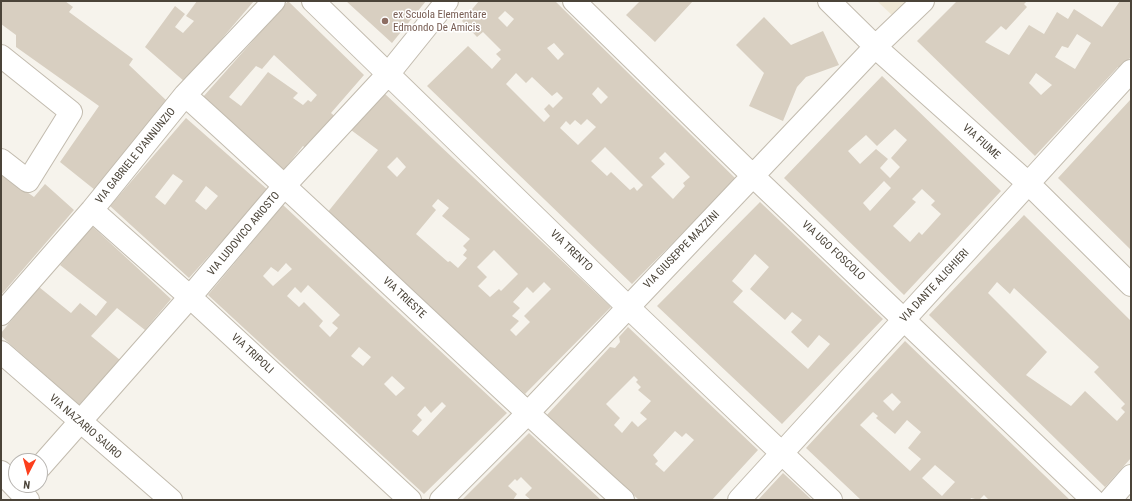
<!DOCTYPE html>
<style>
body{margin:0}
#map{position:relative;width:1132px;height:501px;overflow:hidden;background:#f6f3ec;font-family:"Roboto Condensed",sans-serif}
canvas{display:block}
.frame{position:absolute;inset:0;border:2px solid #4b4439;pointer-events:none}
.north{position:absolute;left:8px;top:453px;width:40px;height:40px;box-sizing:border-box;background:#fff;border:1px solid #b7b4b0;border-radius:50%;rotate:186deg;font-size:11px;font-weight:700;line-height:16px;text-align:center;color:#4b4439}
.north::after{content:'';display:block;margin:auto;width:14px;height:18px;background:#fc3f1d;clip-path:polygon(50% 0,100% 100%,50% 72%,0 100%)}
</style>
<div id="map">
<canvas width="1132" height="501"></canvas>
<div class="frame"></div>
<div class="north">N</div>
</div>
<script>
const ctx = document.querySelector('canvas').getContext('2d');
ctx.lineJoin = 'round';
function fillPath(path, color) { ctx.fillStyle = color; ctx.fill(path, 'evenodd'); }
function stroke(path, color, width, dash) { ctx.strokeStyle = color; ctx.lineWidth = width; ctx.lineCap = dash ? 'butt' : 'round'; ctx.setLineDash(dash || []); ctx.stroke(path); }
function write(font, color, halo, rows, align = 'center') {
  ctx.font = font + ' "Roboto Condensed",sans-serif'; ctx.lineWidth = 3; ctx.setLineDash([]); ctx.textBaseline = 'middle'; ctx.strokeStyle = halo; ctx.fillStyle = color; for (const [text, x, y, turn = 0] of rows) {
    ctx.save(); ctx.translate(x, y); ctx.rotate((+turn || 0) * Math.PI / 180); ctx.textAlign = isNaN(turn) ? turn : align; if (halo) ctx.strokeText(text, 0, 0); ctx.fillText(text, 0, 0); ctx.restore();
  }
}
fillPath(new Path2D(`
 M877,1H905L894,17Z`), '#efe8d6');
fillPath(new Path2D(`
 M1,1H65L73,7L69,12L133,59L129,65L167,101L95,190L60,162L99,106L16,47V35L1,24Z
 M197,1H254L185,82L145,47L175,6L185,14L175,27L183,33L194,21L186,16Z
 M288,1L364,75L331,113L339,120L310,152L303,146L282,172L203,97ZM274,55L317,95L311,102L308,100L303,105L293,98L298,93L268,72L241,106L229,97L256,66L262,69Z
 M346,1H426L392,43Z
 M479,1H555L736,179L632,284L427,86L468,46L492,69L501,59L496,54L501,50L483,32L477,37L462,21ZM505,11L514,19L507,27L498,18ZM554,43L564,54L558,60L547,48ZM516,73L526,83L532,77L552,96L557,92L563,98L553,108L549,104L544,109L550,116L544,122L506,84ZM598,87L608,97L601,104L592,94ZM587,119L596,127L578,145L560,128L566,121L570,125L575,120L581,125ZM605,147L643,185L637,191L634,187L630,190L611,172L607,176L591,161ZM665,152L690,177L683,183L685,186L673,199L651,177L665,164L659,158Z
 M640,1H693L655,42L626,15Z
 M957,1H1027L1024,4L1027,7L1006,30L1001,26L985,42L1009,55L1029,25L1044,34L1057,12L1068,19L1074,9L1102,27L1120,1H1131V57L1121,68L1118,67L1035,156L917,41ZM1077,34L1091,43L1075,69L1055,57L1062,46L1068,48ZM1036,73L1052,85L1041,95L1029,83Z
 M764,17L791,45L823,31L839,65L806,77L797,87L783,121L749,106L764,73L736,45Z
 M882,76L1001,191L904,295L784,178ZM895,129L907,140L891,158L900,167L890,178L880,168L888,159L876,149L860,164L848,151L866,135L877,146ZM884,181L891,188L870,211L863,203ZM922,189L935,201L931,205L941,214L922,235L919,232L910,242L893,226L916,202L912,199Z
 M384,93L611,307L525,394L327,213L378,150L351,130ZM397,157L406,167L397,177L387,167ZM438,199L449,208L442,216L470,239L463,246L467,250L463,255L467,258L458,268L450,261L448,262L416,234L436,210L432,206ZM494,250L518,274L501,291L499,289L490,297L478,286L487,277L477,267ZM544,282L551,289L524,316L530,322L516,336L510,330L519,321L512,316L520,308L513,302L527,287L533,293Z
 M1131,99V250L1058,178Z
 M186,118L268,190L189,278L110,206ZM173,174L183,181L165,205L155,197ZM206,186L218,196L206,210L195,201Z
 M1,174L34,197L45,184L74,210L1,295Z
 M760,202L883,319L782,424L657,306ZM755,254L769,267L750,289L785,320L792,312L802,320L791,332L808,348L819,335L830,344L808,369L733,302L743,291L732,281Z
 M283,205L507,413L424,494L208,295ZM286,263L292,269L273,286L263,276L271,267L278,272ZM308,285L340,315L332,323L338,328L330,337L319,326L323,321L304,302L299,307L287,296L295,287L301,293ZM359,347L371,357L363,366L351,356ZM392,376L405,388L396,396L384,384ZM442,402L446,406L418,436L412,431L422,420L417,415L425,406L431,413Z
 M1024,215L1131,321V458L1105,487L929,315ZM997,282L1010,294L1014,288L1099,367L1094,372L1125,404L1121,408L1125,412L1117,421L1085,391L1071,406L1026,375L1047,352L988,293Z
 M92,226L171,299L145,330L117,308L91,336L120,360L79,405L1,336V333L39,287L71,313L80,303L96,316L107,302L60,265Z
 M628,327L758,450L712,500H639L546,416L610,347L615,348L620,342L619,337ZM634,376L638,380L636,382L641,387L638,390L651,401L640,413L647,419L638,427L632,421L622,433L614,425L620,418L606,404ZM675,431L682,437L686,433L694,440L664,472L655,464L658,461L653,455Z
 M905,341L1070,500H989L984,495L979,500L971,498L970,500H861L806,448ZM892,393L901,402L893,411L883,401ZM873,412L878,416L876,418L895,434L907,420L921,432L908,448L921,459L910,471L860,425ZM935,465L955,482L942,496L922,478Z
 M529,433L601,500H531L525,495L532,488L521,477L517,481L515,479L508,486L517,494L513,500H462Z
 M783,473L812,500H758Z`), '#d8cfc1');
const minor = new Path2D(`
 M313,1L628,307L831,500
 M574,1L753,176L1093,500
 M829,1L882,53L1029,184L1131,285
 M1,56L71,112L28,181L1,160
 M185,95C333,228 475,367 623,500
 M92,210L190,297L410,500
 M1,314L92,210L185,95L274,1
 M1,352L171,500
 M40,467L190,297L285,185L389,73L447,1
 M1,472L28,500
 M441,500L527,414L875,47L923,1
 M739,500L1131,71
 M1110,500L1131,476`);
stroke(minor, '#c2bbae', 24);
stroke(minor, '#fff', 22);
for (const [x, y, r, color] of [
 [385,21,4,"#8d6e63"]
]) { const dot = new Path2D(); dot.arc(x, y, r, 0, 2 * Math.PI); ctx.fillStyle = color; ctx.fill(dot); stroke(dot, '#fff', 1.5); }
write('11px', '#785e54', '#fff', [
 ["ex Scuola Elementare",393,15],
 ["Edmondo De Amicis",393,28]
], 'left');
write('11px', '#4b4439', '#fff', [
 ["VIA FIUME",981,142,42],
 ["VIA GABRIELE D'ANNUNZIO",136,156,-51],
 ["VIA LUDOVICO ARIOSTO",244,234,-50],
 ["VIA GIUSEPPE MAZZINI",682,250,-46],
 ["VIA TRENTO",571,251,44],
 ["VIA UGO FOSCOLO",833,251,43],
 ["VIA DANTE ALIGHIERI",935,286,-47],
 ["VIA TRIESTE",404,298,43],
 ["VIA TRIPOLI",252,354,43],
 ["VIA NAZARIO SAURO",85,427,41]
]);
</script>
